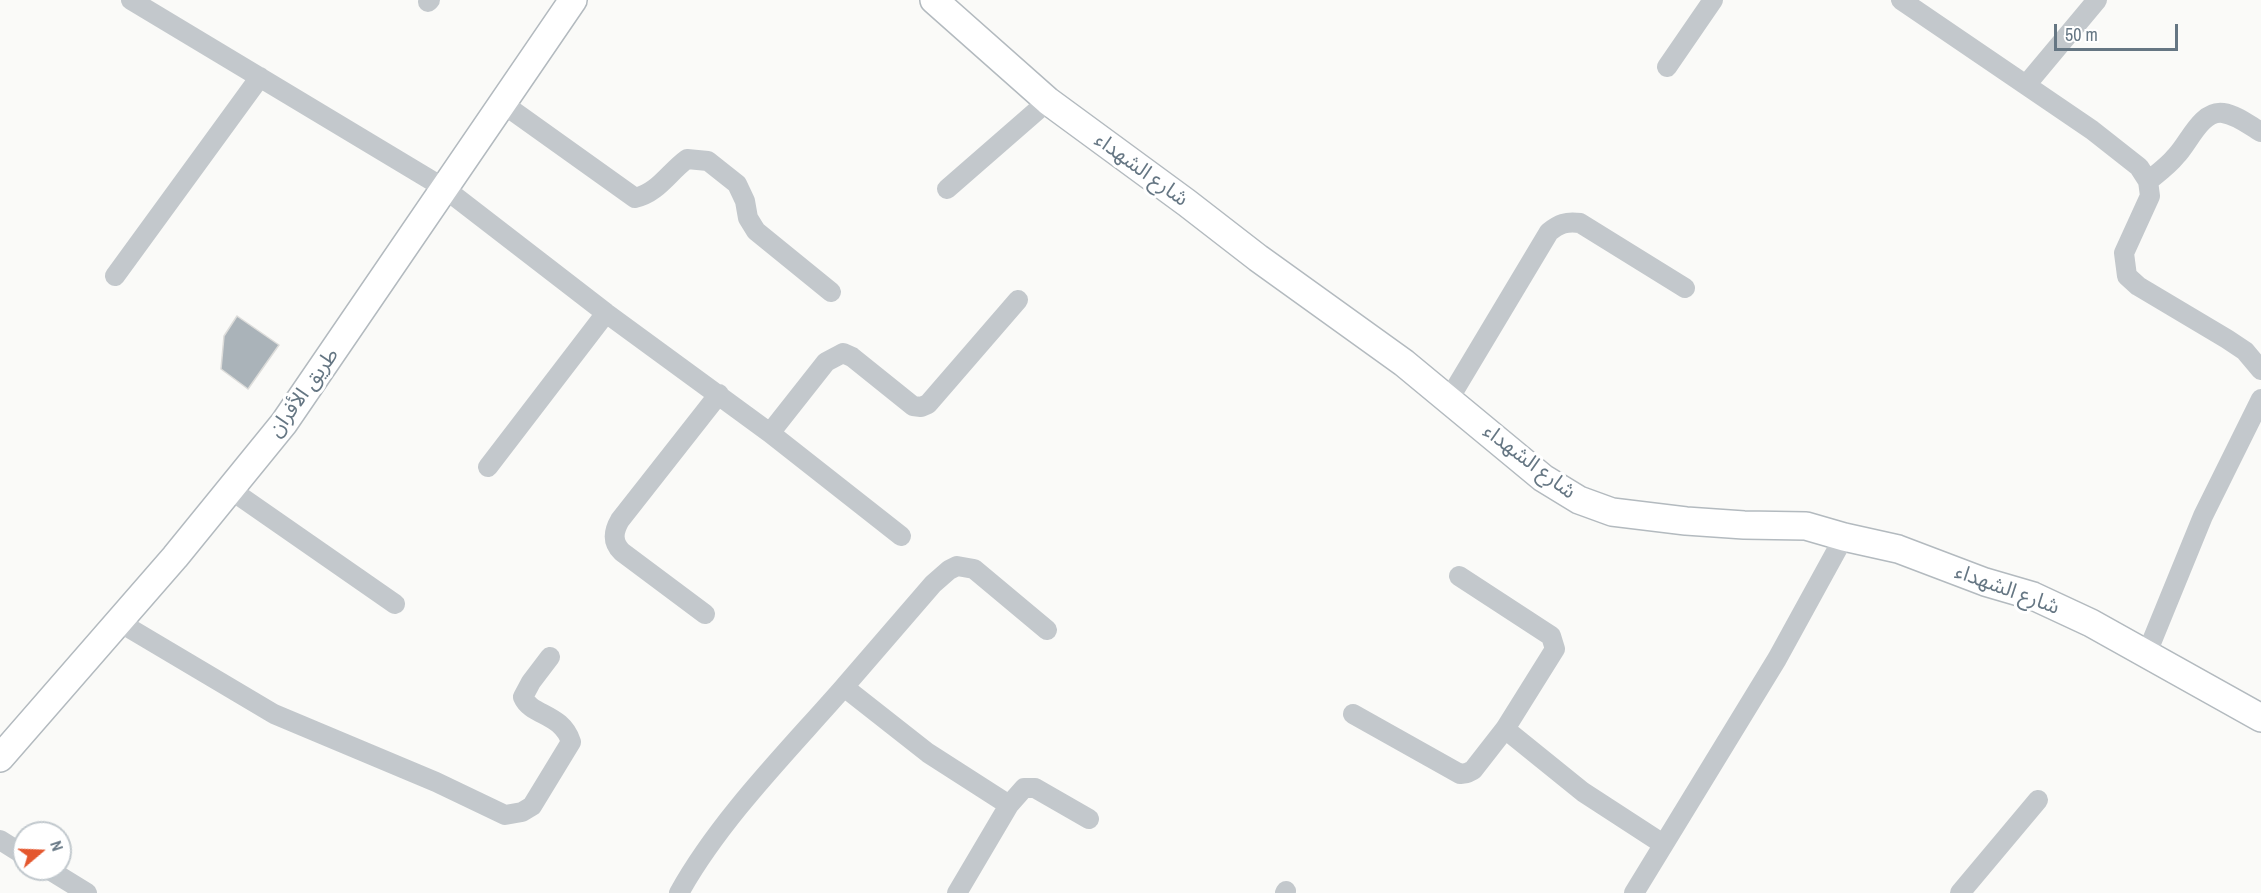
<!DOCTYPE html>
<meta charset="utf-8">
<style>
body{margin:0}
#map{position:relative;width:2261px;height:893px;overflow:hidden;background:#fafaf8;font-family:"Archivo Narrow",sans-serif}
canvas{display:block}
.north{position:absolute;left:12px;top:821px;width:60px;height:60px;box-sizing:border-box;background:#fff;border:2px solid #c1c8cd;border-radius:50%;rotate:71deg;font-size:16px;font-weight:700;line-height:24px;text-align:center;color:#657683}
.north::after{content:'';display:block;margin:auto;width:21px;height:27px;background:#e4572e;clip-path:polygon(50% 0,100% 100%,50% 72%,0 100%)}
.scale{position:absolute;left:2054px;top:24px;width:124px;height:27px;box-sizing:border-box;border:3px solid #657683;border-top:0;padding-left:8px;font-size:18px;line-height:21px;white-space:nowrap;color:#657683;-webkit-text-stroke:4px #fff;paint-order:stroke}
</style>
<div id="map">
<canvas width="2261" height="893"></canvas>
<div class="north">N</div>
<div class="scale">50 m</div>
</div>
<script>
const ctx = document.querySelector('canvas').getContext('2d');
ctx.lineJoin = 'round';
function fillPath(path, color) { ctx.fillStyle = color; ctx.fill(path, 'evenodd'); }
function stroke(path, color, width, dash) { ctx.strokeStyle = color; ctx.lineWidth = width; ctx.lineCap = dash ? 'butt' : 'round'; ctx.setLineDash(dash || []); ctx.stroke(path); }
function write(font, color, halo, rows, align = 'center') {
  ctx.font = font + ' "Archivo Narrow","Noto Sans Arabic",sans-serif'; ctx.lineWidth = 6; ctx.setLineDash([]); ctx.textBaseline = 'middle'; ctx.strokeStyle = halo; ctx.fillStyle = color; for (const [text, x, y, turn = 0] of rows) {
    ctx.save(); ctx.translate(x, y); ctx.rotate((+turn || 0) * Math.PI / 180); ctx.textAlign = isNaN(turn) ? turn : align; if (halo) ctx.strokeText(text, 0, 0); ctx.fillText(text, 0, 0); ctx.restore();
  }
}
const building = new Path2D(`
 M237,316L279,345L248,389L221,369L224,336Z`);
fillPath(building, '#aab3b9');
stroke(building, '#dcdcda', 1.5);
const secondary = new Path2D(`
 M934,0L1048,101L1187,203L1258,258L1404,363L1543,478L1579,500L1612,512L1686,521L1744,525L1806,526L1844,537L1898,549L1985,582L2033,596L2091,623L2261,718
 M0,758L175,557L284,423L573,0`);
stroke(secondary, '#b3babf', 30);
stroke(new Path2D(`
 M131,0L444,188L606,313L770,433L901,536
 M1901,0L2092,130L2139,167L2148,181L2150,196L2124,253L2127,276L2138,286L2227,339L2245,351L2261,370
 M428,2L430,0
 M1667,67L1713,0
 M2026,85L2097,0
 M502,103L635,198C658,193 669,172 687,159L708,161L737,184L745,201L748,218L756,231L831,292
 M2148,181C2158,173 2168,166 2176,156C2189,143 2201,110 2223,113C2237,115 2249,125 2261,132
 M947,189L1048,101
 M115,276L260,77
 M1449,399L1549,232C1559,224 1566,221 1580,223L1685,288
 M770,433L826,362L843,353L852,357L913,406L921,407L928,404L1018,300
 M488,467L606,313
 M231,490L395,604
 M705,614L622,552C612,542 613,532 620,520L719,394
 M119,622L274,714L436,782L505,815L522,812L532,806L571,742C562,713 531,716 523,697L531,682L550,657
 M2147,653L2203,516L2261,399
 M844,687L933,584L949,570L957,566L974,569L1047,630
 M1353,714L1460,774L1467,773L1473,770L1505,729L1555,649L1551,636L1459,576
 M1505,729L1583,792L1663,844
 M0,840L24,855
 M48,869L87,893
 M679,893C720,819 788,751 844,687L928,753L1009,805L1024,788H1035L1089,819
 M957,893L1009,805
 M1285,893L1286,891
 M1634,893L1777,659L1844,537
 M1960,893L2038,800`), '#c3c8cc', 20);
stroke(secondary, '#fff', 27);
write('21px', '#657683', '#fff', [
 ["شارع الشهداء",1141,170,36],
 ["طريق الأفران",304,393,-54],
 ["شارع الشهداء",1529,462,37],
 ["شارع الشهداء",2007,590,20]
]);
</script>
